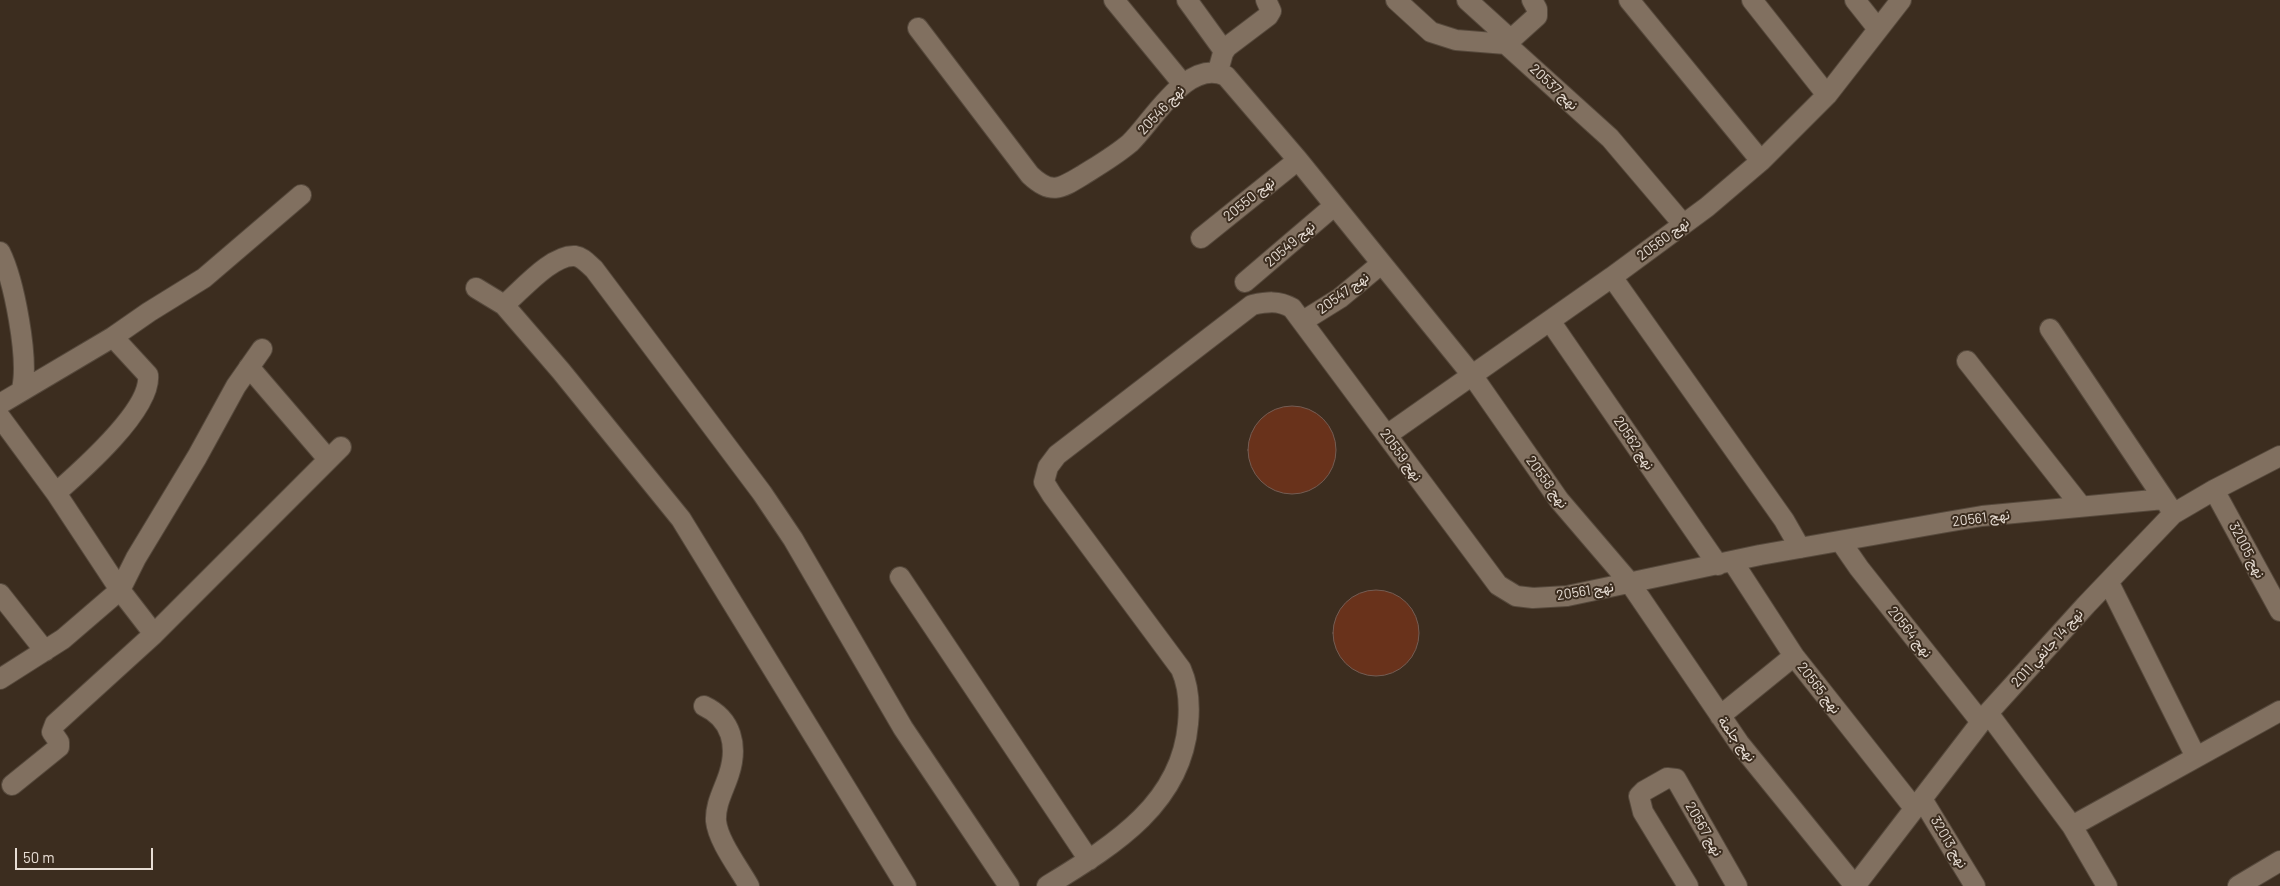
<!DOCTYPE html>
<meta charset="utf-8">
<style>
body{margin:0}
#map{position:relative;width:2280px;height:886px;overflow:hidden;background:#3c2d1f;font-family:Barlow,sans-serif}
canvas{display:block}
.scale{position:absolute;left:15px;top:848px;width:138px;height:22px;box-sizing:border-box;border:2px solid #e7ddd4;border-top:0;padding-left:6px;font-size:15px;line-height:18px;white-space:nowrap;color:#e7ddd4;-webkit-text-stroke:4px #3c2d1f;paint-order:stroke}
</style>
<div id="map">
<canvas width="2280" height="886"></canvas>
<div class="scale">50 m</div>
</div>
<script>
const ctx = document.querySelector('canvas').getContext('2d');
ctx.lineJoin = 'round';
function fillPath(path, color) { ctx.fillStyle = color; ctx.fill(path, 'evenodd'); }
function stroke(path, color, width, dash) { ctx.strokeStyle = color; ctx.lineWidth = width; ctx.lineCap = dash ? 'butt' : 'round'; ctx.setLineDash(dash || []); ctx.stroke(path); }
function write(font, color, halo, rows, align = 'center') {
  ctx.font = font + ' Barlow,Vazirmatn,sans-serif'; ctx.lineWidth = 4; ctx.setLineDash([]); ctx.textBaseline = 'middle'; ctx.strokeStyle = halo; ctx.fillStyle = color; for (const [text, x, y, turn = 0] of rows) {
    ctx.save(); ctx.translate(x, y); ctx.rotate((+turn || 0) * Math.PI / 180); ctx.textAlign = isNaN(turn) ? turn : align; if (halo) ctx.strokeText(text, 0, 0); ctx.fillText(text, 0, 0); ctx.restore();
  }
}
const building = new Path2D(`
 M1248 450a44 44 0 1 1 88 0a44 44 0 1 1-88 0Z
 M1333 633a43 43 0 1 1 86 0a43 43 0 1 1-86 0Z`);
fillPath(building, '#69321b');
stroke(building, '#745d54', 1);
const minor = new Path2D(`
 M1114,0L1183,84
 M1187,0L1224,51
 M1396,0L1431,32L1456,40L1506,44L1610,138L1683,224
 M1467,0L1510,39
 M1629,0L1761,161
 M1752,0L1827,95
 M1855,0L1878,29
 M918,28L1030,175C1051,195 1060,189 1083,175C1099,165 1116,155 1130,143C1153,121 1188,57 1226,76L1298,160L1472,375L1559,500L1630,583L1739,743L1855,886
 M1506,44L1537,16V9L1532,0
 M1218,71L1223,53L1227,47L1268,16L1271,11L1266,0
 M1201,238L1298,160
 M0,252C14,280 29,358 22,389
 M1612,277L1784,520L1800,548
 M1245,282L1334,206
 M476,288L504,305L561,371L681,519L906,886
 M504,305C521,291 552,254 575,256C583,257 588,264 594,269L762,493L793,539L903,728L1009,886
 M1303,321L1340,298L1381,264
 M1550,321L1718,565
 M2050,329L2170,508
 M1967,361L2081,506
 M249,367L328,459
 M0,404L113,337L149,312L204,278L301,195
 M0,417L56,493L120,590L154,634L55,724L52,732L59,742V747L12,785
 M1387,435L1612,277L1707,207L1761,161L1827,95L1901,0
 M2214,490L2280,611
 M56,493C80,472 152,409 148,375L113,337
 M1841,542L1859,568L1981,722
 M1733,562L1794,656L1914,808
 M900,577L1089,860
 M2109,583L2196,757
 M0,594L45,651
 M154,634L341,447
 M0,679L63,639L120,590L136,558L197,457L236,386L262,349
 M704,706C732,719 738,746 729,774C724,790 715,804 716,821C718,841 739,868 749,886
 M1988,713L2072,826L2280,711
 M1720,716L1794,656
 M1922,799L1975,886
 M2072,826L2107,886
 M1047,886C1110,847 1181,806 1188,724C1190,704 1189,687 1181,669L1052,495L1044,482L1048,467L1057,455L1252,305C1267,302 1278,300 1292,308L1498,585L1516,596L1533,598L1567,596L1760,555L1941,523L1982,516L2164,499
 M1688,886L1643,812L1639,796L1644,791L1667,778L1676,779L1737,886
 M1855,886L1988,713L2086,605L2173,514L2214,490L2280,456
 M2238,886L2280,861`);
stroke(minor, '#56493c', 22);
stroke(minor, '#817060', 20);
write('14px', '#e7ddd4', '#3c2d1f', [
 ["نهج 20537",1554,87,43],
 ["نهج 20546",1161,110,-47],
 ["نهج 20550",1249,199,-39],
 ["نهج 20560",1663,239,-37],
 ["نهج 20549",1290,244,-41],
 ["نهج 20547",1343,293,-36],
 ["نهج 20562",1634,443,56],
 ["نهج 20559",1401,455,54],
 ["نهج 20558",1547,482,54],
 ["نهج 20561",1981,518,-7],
 ["نهج 32005",2247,550,62],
 ["نهج 20561",1585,591,-9],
 ["نهج 20564",1910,632,51],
 ["نهج 14 جانفي 2011",2047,648,-48],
 ["نهج 20565",1819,688,52],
 ["نهج جلمة",1737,739,53],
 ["نهج 20567",1704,829,60],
 ["نهج 32013",1949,842,59]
]);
</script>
